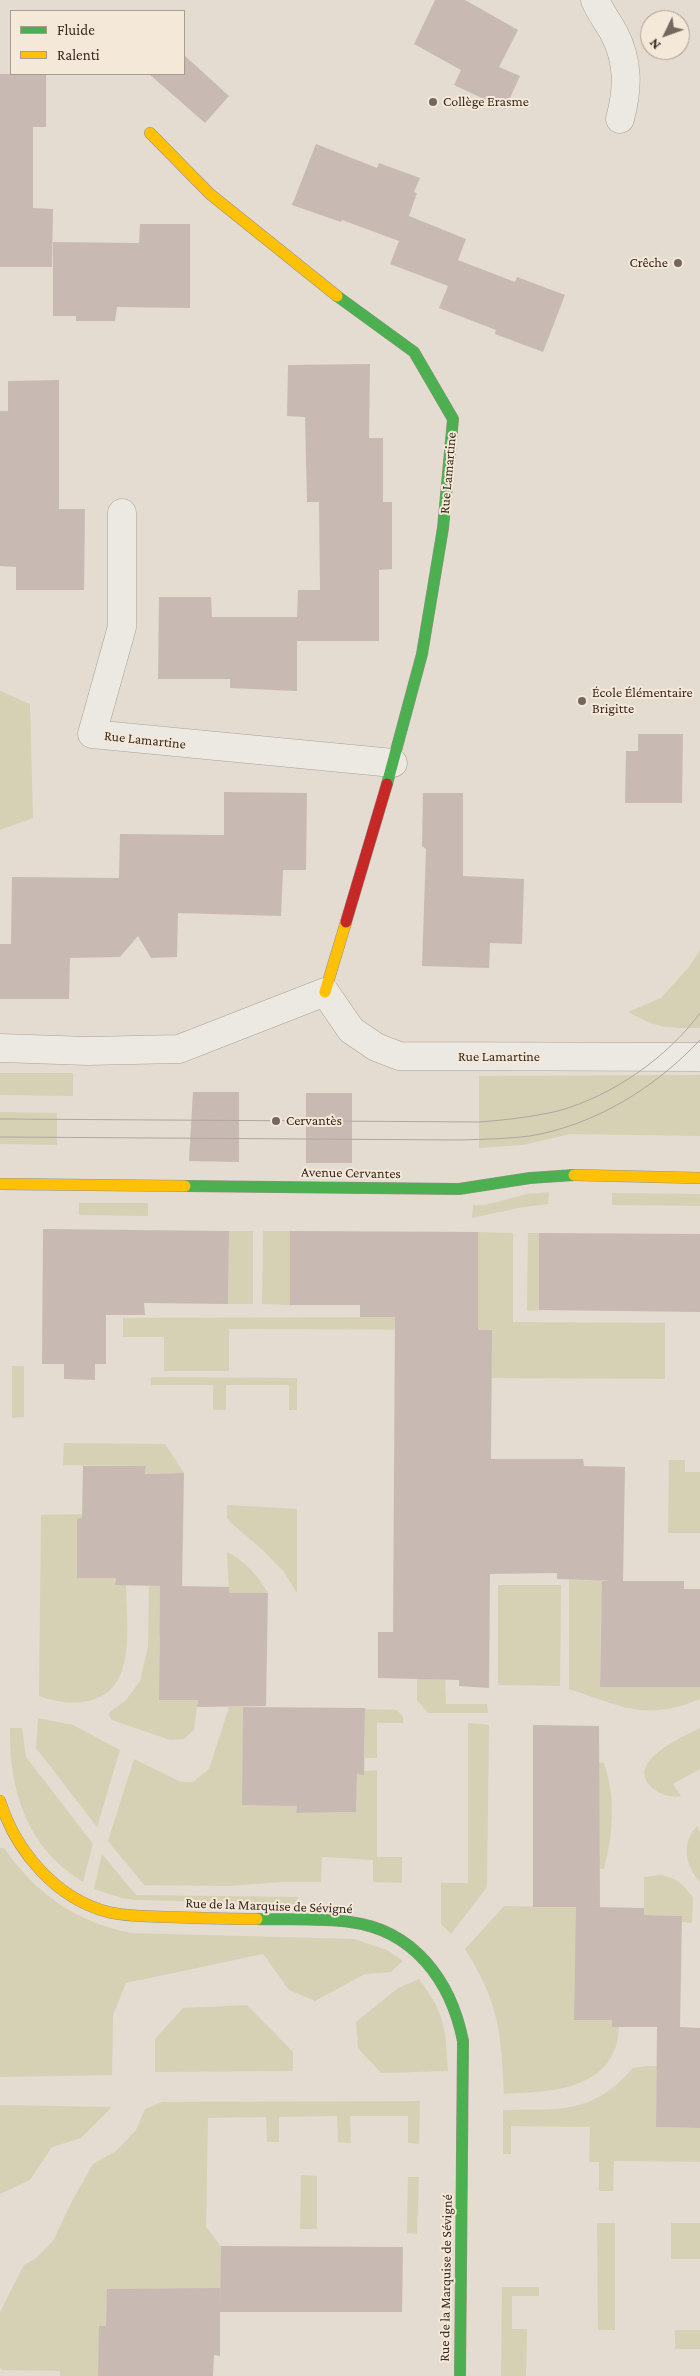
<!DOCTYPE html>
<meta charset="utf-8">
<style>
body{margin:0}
#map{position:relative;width:700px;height:2376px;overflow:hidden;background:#e4dbd1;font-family:"Crimson Pro",serif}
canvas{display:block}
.legend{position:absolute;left:10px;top:10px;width:175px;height:65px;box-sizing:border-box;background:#f4e8d8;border:1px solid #a99c8f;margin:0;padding:6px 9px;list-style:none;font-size:15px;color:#392921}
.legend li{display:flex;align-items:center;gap:10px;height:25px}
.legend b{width:25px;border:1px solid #a99c8f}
.north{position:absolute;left:640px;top:10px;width:50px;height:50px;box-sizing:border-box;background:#f4e8d8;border:1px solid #a99c8f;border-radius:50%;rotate:228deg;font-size:14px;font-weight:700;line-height:20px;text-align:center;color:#392921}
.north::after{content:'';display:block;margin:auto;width:18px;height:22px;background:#75675f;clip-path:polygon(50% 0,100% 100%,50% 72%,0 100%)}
</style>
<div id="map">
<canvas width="700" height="2376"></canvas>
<ul class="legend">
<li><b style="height:6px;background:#4caf50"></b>Fluide</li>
<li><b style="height:6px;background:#ffc107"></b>Ralenti</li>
</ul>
<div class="north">N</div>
</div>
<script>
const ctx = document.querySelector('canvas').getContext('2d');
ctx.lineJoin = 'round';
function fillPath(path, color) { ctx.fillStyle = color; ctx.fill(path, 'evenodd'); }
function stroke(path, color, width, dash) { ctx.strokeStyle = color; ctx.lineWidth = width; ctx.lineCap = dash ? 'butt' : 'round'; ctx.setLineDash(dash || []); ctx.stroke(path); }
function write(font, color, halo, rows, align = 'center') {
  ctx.font = font + ' "Crimson Pro",serif'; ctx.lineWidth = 4; ctx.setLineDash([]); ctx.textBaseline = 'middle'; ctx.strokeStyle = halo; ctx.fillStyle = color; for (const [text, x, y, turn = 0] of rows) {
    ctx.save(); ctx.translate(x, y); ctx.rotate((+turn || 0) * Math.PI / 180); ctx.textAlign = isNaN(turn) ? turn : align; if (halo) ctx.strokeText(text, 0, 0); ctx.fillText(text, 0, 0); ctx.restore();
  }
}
fillPath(new Path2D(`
 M0,691L30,704L33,818L0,830Z
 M700,950V1028C666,1028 659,1029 628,1012L661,998L689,967Z
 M0,1073H73V1096L0,1095Z
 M700,1075V1136L570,1134L523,1145L479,1148V1076Z
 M0,1112L57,1113V1145L0,1144Z
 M549,1192L548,1204L518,1208L472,1218L473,1205H485L527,1194Z
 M612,1193L700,1194V1206L612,1205Z
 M79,1203H148V1216L79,1215Z
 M229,1231H253V1304H228Z
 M263,1231H290V1305L262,1304Z
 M478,1232L513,1233V1322L665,1323V1379L491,1378V1330L229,1329V1371H164V1337H123V1318L374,1317L478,1298Z
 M528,1233H539V1310L527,1311Z
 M12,1366H24V1417L12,1418Z
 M151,1377L297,1378V1410H289V1385H226V1410H213V1385H151Z
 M64,1443L165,1444L184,1473L145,1474V1466L63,1465Z
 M669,1460H685V1472H700V1533H668Z
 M227,1505L297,1509V1593L284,1572L264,1551L232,1524L227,1518Z
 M83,1514V1518L77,1520V1578H116L115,1585H126C126,1623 138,1687 92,1700C73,1705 57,1702 39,1696L41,1515Z
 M227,1552C245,1561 258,1575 268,1593H229Z
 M569,1580L608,1581L601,1613L600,1680L655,1687H700V1699C646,1722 621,1706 569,1689Z
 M498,1585H561L560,1686L498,1685Z
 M149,1586H166L159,1640V1699L198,1700L194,1730L184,1739L170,1740L112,1720L109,1716L110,1712L126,1700L140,1681L148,1647Z
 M417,1679H445L446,1704H487L488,1713H428L417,1700Z
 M229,1707H249L297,1806L296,1813L356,1812L357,1774L364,1775V1771L377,1770V1857H402V1883L373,1882V1860L322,1857L321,1882H281L227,1886L144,1885L108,1841L134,1759L181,1782H193L209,1769Z
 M365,1709L397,1710L403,1717V1723H377V1758H365Z
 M38,1718L73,1725L120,1750L97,1827L36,1748Z
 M468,1723L489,1725L487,1887L451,1934L441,1924V1883H468Z
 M10,1728H22L26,1757L93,1844L83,1882C27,1848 9,1791 10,1728Z
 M700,1728V1769L673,1784L681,1796C671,1798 663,1795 655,1790C620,1764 682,1737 700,1728Z
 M599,1762L604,1763C616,1797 613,1835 604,1869L599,1868Z
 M697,1826L700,1832V1882C685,1865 681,1844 697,1826Z
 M0,1848H4C36,1894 77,1923 132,1933L354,1939L387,1950L403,1961L391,1972L365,1974L315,2001L289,1990L263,1954L126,1983L113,2015L112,2075L0,2077Z
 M102,1854L136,1895L298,1897V1904L136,1900L122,1898L94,1889Z
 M660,1875C678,1878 683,1884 693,1898L692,1923L682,1922V1916L644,1915V1877Z
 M504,1906L583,1907L575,2020H612V2026L619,2027C618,2033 618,2041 616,2046C600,2093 544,2091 504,2094C501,2032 499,2003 465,1949Z
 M419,1979C446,2016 445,2027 448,2071L381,2073L358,2048L356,2022L398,1988Z
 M247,2005L293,2052V2071L155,2072V2039L183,2008Z
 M646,2066H657L656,2127L700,2128V2162L614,2161L613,2191H599V2162H589L590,2127L511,2126V2154H503V2110C560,2109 592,2115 633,2068Z
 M420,2101L419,2144L408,2143V2116H350L351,2143L338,2142L337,2116L279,2117V2142H267L266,2117L208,2118L206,2227L221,2246V2296H167L106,2326L98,2376H60V2371L3,2370L0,2368V2312L24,2265L35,2259L53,2241L72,2201L93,2164L116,2151L136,2130L145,2109L162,2102Z
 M0,2105L112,2107L81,2138L52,2147L30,2180L0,2194Z
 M301,2175L317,2176V2229H300Z
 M408,2177H419L417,2234L407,2233Z
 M597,2223H615V2330H598Z
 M671,2223H700V2259H671Z
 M502,2287H539V2296H512V2329H527L526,2376H501Z
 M675,2330H700V2349H675Z`), '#d6d1b4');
fillPath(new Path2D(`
 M435,0H465L518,30L499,67L520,76L505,109L454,85L461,70L414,44Z
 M184,55L229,96L205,123L149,74H184Z
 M0,74H46V127H33V208L53,209L52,267H0Z
 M316,144L377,168L379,163L420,178L414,192L417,193L409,216L466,239L458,260L515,282L517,277L565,295L543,352L495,334L496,330L439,308L448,286L390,264L399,241L342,220L341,222L292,205Z
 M140,224H190V308L117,307L115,321H76V316H53V242L139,243Z
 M370,364L369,438H383V502H392V569L379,570V641H297V691L230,688V679H158L159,597H211L212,617H297L298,590H320L319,502H307L305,417L287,416L288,365Z
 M59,380V509H85L84,590H16V567L0,566V411H8V381Z
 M638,734H683L682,803H625L626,751H638Z
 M224,792L307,793L306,870H283L281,916L178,913L177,957L151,958L138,936L120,957L70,958L69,999H0V944H11L12,877L119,878L120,834L224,835Z
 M423,793H463V876L524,879L522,944L490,943L489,968L422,966L426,849L422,846Z
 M193,1092H239V1162L189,1161Z
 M306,1093H352V1163H306Z
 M43,1229L229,1231L228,1304L144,1303L145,1315H106V1364H95V1380L64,1379V1364H42Z
 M290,1231L478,1232V1330H492L491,1459H583L584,1466L625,1467L623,1581H684V1589H700V1687H600L602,1580L610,1581L557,1579V1573L490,1574L489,1688L459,1686V1680L378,1678V1632H393L395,1317H360V1305H290Z
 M539,1233L700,1234V1312L539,1310Z
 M83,1466H146L145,1474L184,1473L182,1586L229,1587V1593H268L266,1706L197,1707L198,1700H159L160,1586L115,1585L116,1578H77V1519L82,1518Z
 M243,1707L365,1708L364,1775L357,1774L356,1812L296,1813L297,1806L242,1805Z
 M533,1725L599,1726L600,1907H591L644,1908V1915L682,1916L680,2027L700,2028V2128L656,2127L657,2027H612V2020H574L576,1907H533Z
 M221,2246L403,2247L402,2312H220V2356L214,2355L213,2376H98L99,2326H106L107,2289L220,2288V2304Z`), '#c8bab2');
const street = new Path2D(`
 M595,0C600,12 608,22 614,33C629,62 628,89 620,119
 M122,513V627L92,734L393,763
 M0,1048L88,1051L179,1049L325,992L351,1030L376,1047L399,1056L700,1057`);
const fast = new Path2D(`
 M337,296L414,352L453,419L443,528L422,654L387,784
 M185,1186L459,1189L530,1178L574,1175
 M257,1919C287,1920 320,1918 350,1922C414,1930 451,1981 463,2041L460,2376`);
const slow = new Path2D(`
 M150,133L210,194L337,296
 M325,992L346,922
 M574,1175L700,1178
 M0,1184L185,1186
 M0,1801C16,1851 55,1898 108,1912C128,1917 149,1916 169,1917C198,1918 228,1919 257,1919`);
const jam = new Path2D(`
 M346,922L387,784`);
stroke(street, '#aaa199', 29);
stroke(fast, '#99908a', 12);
stroke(slow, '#99908a', 12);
stroke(jam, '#99908a', 12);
stroke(street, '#ece8e2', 28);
stroke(fast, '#4caf50', 11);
stroke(slow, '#ffc107', 11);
stroke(jam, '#c62828', 11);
stroke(new Path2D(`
 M0,1119L479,1122C505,1120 532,1117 558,1111C612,1096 667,1058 700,1013
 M0,1137L461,1140C484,1139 507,1139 530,1136C595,1125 655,1088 700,1040`), '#ada7a1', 1);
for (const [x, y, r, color] of [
 [433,102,5,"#75675f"],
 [678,263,5,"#75675f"],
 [582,701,5,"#75675f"],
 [276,1121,5,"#75675f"]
]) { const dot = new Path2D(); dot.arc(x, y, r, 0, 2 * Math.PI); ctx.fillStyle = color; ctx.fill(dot); stroke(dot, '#f4e8d8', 2); }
write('14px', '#392921', '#f4e8d8', [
 ["Collège Erasme",443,102],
 ["Crêche",668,263,"right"],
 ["École Élémentaire",592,693],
 ["Brigitte",592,709],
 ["Cervantès",286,1121]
], 'left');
write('14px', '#392921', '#f4e8d8', [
 ["Rue Lamartine",448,473,-85],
 ["Rue Lamartine",145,740,6],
 ["Rue Lamartine",499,1057],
 ["Avenue Cervantes",351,1173,1],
 ["Rue de la Marquise de Sévigné",269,1906,2],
 ["Rue de la Marquise de Sévigné",446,2278,-89]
]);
</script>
